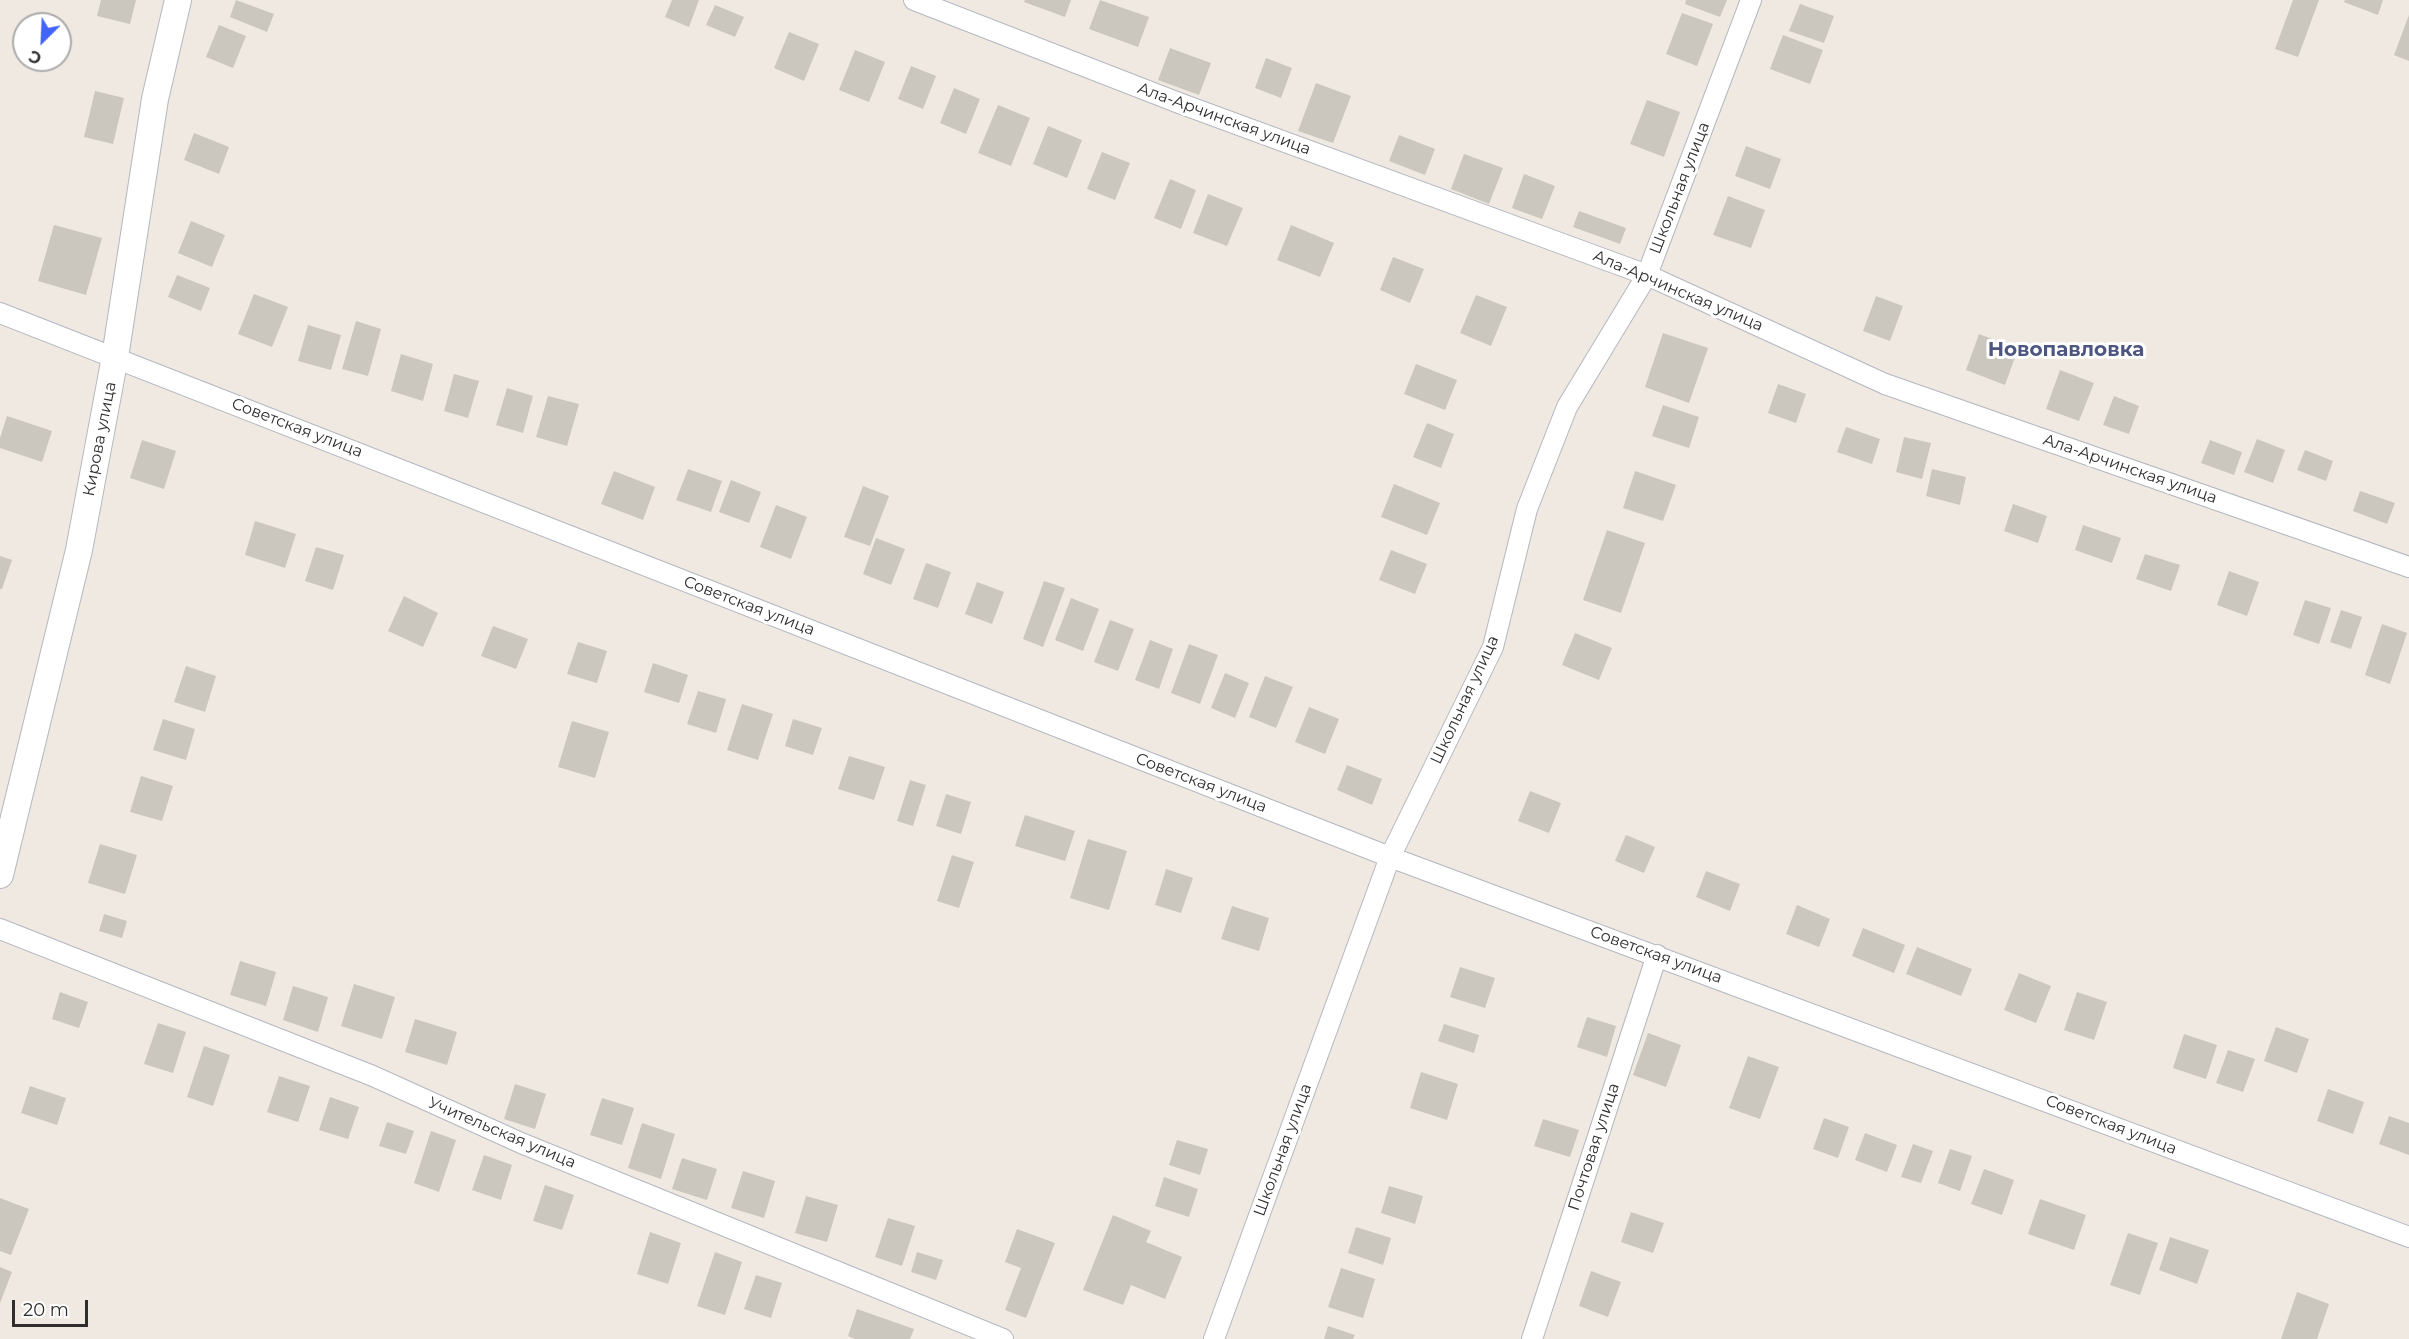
<!DOCTYPE html>
<meta charset="utf-8">
<style>
body{margin:0}
#map{position:relative;width:2409px;height:1339px;overflow:hidden;background:#efe9e1;font-family:Montserrat,sans-serif}
canvas{display:block}
.north{position:absolute;left:12px;top:12px;width:60px;height:60px;box-sizing:border-box;background:#fff;border:2px solid #ababab;border-radius:50%;rotate:204deg;font-size:16px;font-weight:700;line-height:24px;text-align:center;color:#2e2e2e}
.north::after{content:'';display:block;margin:auto;width:21px;height:27px;background:#4264fb;clip-path:polygon(50% 0,100% 100%,50% 72%,0 100%)}
.scale{position:absolute;left:12px;top:1300px;width:76px;height:27px;box-sizing:border-box;border:3px solid #2e2e2e;border-top:0;padding-left:8px;font-size:18px;line-height:21px;white-space:nowrap;color:#2e2e2e;-webkit-text-stroke:4px #fff;paint-order:stroke}
</style>
<div id="map">
<canvas width="2409" height="1339"></canvas>
<div class="north">С</div>
<div class="scale">20 m</div>
</div>
<script>
const ctx = document.querySelector('canvas').getContext('2d');
ctx.lineJoin = 'round';
function fillPath(path, color) { ctx.fillStyle = color; ctx.fill(path, 'evenodd'); }
function stroke(path, color, width, dash) { ctx.strokeStyle = color; ctx.lineWidth = width; ctx.lineCap = dash ? 'butt' : 'round'; ctx.setLineDash(dash || []); ctx.stroke(path); }
function write(font, color, halo, rows, align = 'center') {
  ctx.font = font + ' Montserrat,sans-serif'; ctx.lineWidth = 6; ctx.setLineDash([]); ctx.textBaseline = 'middle'; ctx.strokeStyle = halo; ctx.fillStyle = color; for (const [text, x, y, turn = 0] of rows) {
    ctx.save(); ctx.translate(x, y); ctx.rotate((+turn || 0) * Math.PI / 180); ctx.textAlign = isNaN(turn) ? turn : align; if (halo) ctx.strokeText(text, 0, 0); ctx.fillText(text, 0, 0); ctx.restore();
  }
}
fillPath(new Path2D(`
 M101,0H136L130,24L97,16Z
 M236,0L274,14L267,32L230,17Z
 M672,0H699L689,27L665,17Z
 M1025,0H1071L1065,17L1024,2Z
 M1100,0L1149,17L1138,47L1089,29Z
 M1686,0H1727L1720,17L1685,4Z
 M2293,0H2319L2298,57L2275,49Z
 M2345,0H2383L2378,15L2344,2Z
 M1800,4L1834,16L1824,43L1789,31Z
 M715,5L744,17L735,37L706,25Z
 M1682,13L1713,24L1697,66L1666,54Z
 M2409,15V61L2394,55Z
 M219,25L246,36L233,68L206,57Z
 M789,32L819,44L804,81L774,68Z
 M1783,35L1823,50L1810,84L1770,69Z
 M1170,48L1211,63L1199,95L1158,80Z
 M855,50L885,62L869,102L839,90Z
 M1266,58L1292,68L1281,98L1255,88Z
 M911,66L936,76L923,109L898,99Z
 M1316,83L1351,96L1333,143L1298,131Z
 M954,88L980,99L966,134L940,123Z
 M95,91L124,98L113,144L84,137Z
 M1647,100L1680,112L1664,157L1630,144Z
 M998,105L1030,118L1011,166L978,153Z
 M1048,126L1082,140L1067,178L1033,164Z
 M194,133L229,147L219,174L184,160Z
 M1399,135L1435,149L1425,175L1389,161Z
 M1746,146L1781,159L1770,189L1735,176Z
 M1102,152L1130,163L1115,200L1087,189Z
 M1464,154L1503,168L1489,204L1451,189Z
 M1524,174L1555,186L1542,219L1512,208Z
 M1170,179L1196,190L1181,229L1154,218Z
 M1208,194L1243,208L1227,246L1193,233Z
 M1728,196L1765,210L1751,248L1713,235Z
 M1579,211L1626,228L1620,244L1573,227Z
 M191,221L225,235L212,267L178,253Z
 M54,225L102,238L86,295L38,281Z
 M1291,225L1334,243L1320,277L1277,260Z
 M1393,257L1424,269L1410,303L1380,290Z
 M177,275L210,288L201,311L168,297Z
 M254,294L288,307L272,347L238,334Z
 M1476,295L1507,307L1491,346L1460,333Z
 M1876,296L1903,306L1890,341L1863,331Z
 M356,321L381,329L368,376L342,369Z
 M308,325L341,335L331,370L298,361Z
 M1663,333L1708,348L1689,403L1645,387Z
 M1979,334L2018,349L2005,385L1966,370Z
 M401,354L433,364L423,401L391,391Z
 M1416,364L1457,380L1445,410L1404,394Z
 M2060,370L2094,383L2079,421L2046,409Z
 M454,374L479,381L468,418L444,411Z
 M1778,384L1806,394L1796,423L1768,413Z
 M507,388L533,396L523,433L496,425Z
 M548,396L579,404L567,446L536,437Z
 M2114,396L2139,406L2129,434L2103,425Z
 M1663,405L1699,417L1689,448L1652,436Z
 M7,416L52,431L42,462L0,448V438Z
 M1427,423L1454,434L1441,468L1413,457Z
 M1846,427L1880,439L1872,464L1837,452Z
 M1904,437L1931,443L1922,479L1896,472Z
 M2257,439L2285,450L2273,483L2244,472Z
 M142,440L176,451L164,489L130,478Z
 M2210,440L2242,452L2234,475L2201,463Z
 M2305,450L2333,461L2326,481L2297,470Z
 M688,469L722,481L711,512L676,500Z
 M1932,469L1966,477L1960,505L1926,496Z
 M614,471L655,487L643,520L601,504Z
 M1635,471L1676,485L1663,521L1623,508Z
 M731,480L761,492L749,523L719,512Z
 M1394,484L1440,503L1427,535L1381,517Z
 M863,486L889,496L870,546L844,537Z
 M2360,491L2395,503L2387,524L2353,511Z
 M2013,504L2047,516L2038,543L2004,531Z
 M776,505L807,517L791,559L760,547Z
 M255,521L296,534L285,568L245,555Z
 M2083,525L2121,538L2112,563L2075,550Z
 M1607,530L1645,543L1621,613L1583,600Z
 M876,538L905,549L891,585L863,574Z
 M316,547L344,555L333,590L305,581Z
 M1391,550L1427,564L1415,594L1379,580Z
 M2145,554L2180,565L2171,591L2136,579Z
 M0,556L12,560L2,589H0Z
 M926,563L951,572L938,608L913,599Z
 M2229,571L2259,582L2247,616L2217,605Z
 M1044,581L1065,588L1043,647L1023,639Z
 M977,582L1004,592L992,624L965,614Z
 M404,596L438,613L423,647L388,631Z
 M1071,598L1099,609L1083,651L1055,640Z
 M2305,600L2331,608L2319,644L2293,635Z
 M2341,610L2362,617L2351,649L2330,642Z
 M1110,620L1134,629L1118,671L1094,662Z
 M2382,624L2407,633L2390,684L2365,675Z
 M493,626L528,639L516,669L481,656Z
 M1575,633L1612,648L1599,680L1562,665Z
 M1150,640L1173,649L1159,689L1135,680Z
 M578,642L607,651L597,683L567,674Z
 M1189,644L1218,655L1200,704L1171,693Z
 M653,663L688,675L679,703L644,692Z
 M186,666L216,676L205,712L174,702Z
 M1225,673L1249,683L1235,718L1211,708Z
 M1265,676L1293,687L1276,728L1249,717Z
 M698,691L726,699L716,733L687,724Z
 M742,704L773,714L758,760L727,750Z
 M1309,707L1339,719L1325,754L1295,742Z
 M163,719L195,729L186,760L153,750Z
 M793,719L822,728L813,755L785,746Z
 M572,721L609,732L595,778L558,767Z
 M849,756L885,767L874,800L838,789Z
 M1347,765L1382,779L1372,805L1337,790Z
 M141,776L173,786L162,821L130,812Z
 M910,780L926,785L913,826L897,821Z
 M1530,791L1561,803L1549,833L1518,821Z
 M946,794L971,802L961,834L936,826Z
 M1025,815L1075,831L1065,861L1015,846Z
 M1626,835L1655,847L1644,873L1615,861Z
 M1088,839L1127,851L1109,910L1070,898Z
 M100,844L137,855L125,894L88,883Z
 M952,855L974,862L959,908L937,901Z
 M1166,869L1193,878L1181,913L1155,905Z
 M1706,871L1740,884L1730,911L1696,897Z
 M1797,905L1830,919L1819,947L1786,934Z
 M1232,906L1269,918L1259,951L1221,939Z
 M104,914L127,921L122,938L99,931Z
 M1863,928L1905,945L1894,973L1852,956Z
 M1917,947L1972,969L1961,996L1906,974Z
 M240,961L276,972L266,1006L230,995Z
 M1460,967L1495,978L1485,1008L1450,997Z
 M2019,973L2051,986L2036,1023L2004,1010Z
 M354,984L395,997L382,1039L341,1026Z
 M293,986L328,997L318,1032L283,1020Z
 M60,992L88,1002L79,1028L52,1019Z
 M2077,992L2107,1002L2094,1040L2064,1030Z
 M1587,1017L1616,1026L1607,1057L1577,1047Z
 M415,1019L457,1032L447,1065L405,1052Z
 M158,1023L186,1032L173,1073L144,1064Z
 M1444,1024L1479,1035L1474,1053L1438,1041Z
 M2276,1027L2309,1039L2297,1073L2264,1061Z
 M1648,1033L1681,1045L1666,1087L1633,1075Z
 M2184,1034L2217,1045L2206,1079L2173,1068Z
 M204,1046L230,1055L213,1106L187,1097Z
 M2228,1050L2255,1059L2243,1092L2216,1083Z
 M1748,1056L1779,1067L1760,1119L1729,1108Z
 M1421,1072L1458,1084L1447,1120L1410,1108Z
 M279,1076L310,1086L298,1122L267,1112Z
 M515,1084L546,1094L535,1129L504,1119Z
 M30,1086L66,1098L57,1125L21,1113Z
 M2328,1089L2364,1102L2353,1134L2317,1121Z
 M330,1097L359,1107L348,1139L319,1130Z
 M602,1098L634,1108L622,1145L590,1135Z
 M2389,1116L2409,1123V1155L2379,1144Z
 M1824,1118L1849,1127L1838,1158L1813,1149Z
 M1543,1119L1579,1130L1570,1157L1534,1146Z
 M387,1122L414,1131L406,1154L379,1146Z
 M642,1123L675,1134L661,1179L628,1168Z
 M431,1131L456,1140L439,1192L414,1183Z
 M1865,1133L1897,1145L1887,1172L1855,1160Z
 M1177,1140L1208,1149L1200,1175L1169,1165Z
 M1913,1144L1933,1151L1921,1183L1901,1177Z
 M1950,1149L1972,1156L1960,1191L1938,1183Z
 M484,1155L512,1165L501,1200L472,1190Z
 M682,1158L717,1169L707,1200L672,1189Z
 M1984,1169L2014,1180L2002,1215L1971,1204Z
 M743,1171L775,1181L764,1218L731,1208Z
 M1164,1177L1198,1189L1189,1217L1155,1206Z
 M545,1185L574,1195L562,1230L533,1221Z
 M1389,1186L1423,1196L1415,1224L1381,1213Z
 M806,1196L838,1205L827,1242L795,1233Z
 M0,1198L29,1209L11,1255L0,1251Z
 M2040,1199L2086,1215L2074,1250L2028,1234Z
 M1631,1212L1664,1223L1653,1253L1621,1242Z
 M1113,1215L1151,1231L1146,1242L1182,1257L1165,1299L1131,1285L1123,1305L1083,1290Z
 M888,1218L915,1226L902,1266L875,1257Z
 M1356,1227L1391,1238L1383,1265L1348,1253Z
 M1017,1229L1055,1243L1026,1318L1005,1310L1021,1268L1005,1262Z
 M650,1232L681,1243L668,1284L637,1274Z
 M2128,1233L2158,1243L2140,1295L2110,1285Z
 M2170,1237L2209,1250L2197,1284L2159,1270Z
 M715,1252L742,1262L725,1315L697,1306Z
 M917,1252L943,1260L936,1280L911,1272Z
 M0,1267L12,1272L0,1303Z
 M1341,1268L1375,1279L1363,1318L1328,1307Z
 M1591,1271L1621,1282L1608,1317L1579,1306Z
 M756,1275L782,1283L771,1318L744,1309Z
 M2297,1292L2329,1304L2317,1339H2281Z
 M857,1309L914,1329L910,1339H855L848,1336Z
 M1328,1326L1355,1335L1353,1339H1324Z`), '#cbc7bf');
const minor = new Path2D(`
 M914,0L1179,103L1647,275L1885,384L2409,567
 M0,313L1390,857L2409,1237
 M0,929L373,1076L521,1143L1003,1339
 M1214,1339L1390,857L1493,647L1527,509L1567,407L1647,275L1751,0
 M1532,1339L1657,955`);
const tertiary = new Path2D(`
 M0,875L79,550L115,357L155,99L178,0`);
stroke(minor, '#b4b7c1', 22);
stroke(tertiary, '#b4b7c1', 28);
stroke(minor, '#fff', 20);
stroke(tertiary, '#fff', 26);
write('16px', '#2e2e2e', '#fff', [
 ["Ала-Арчинская улица",1224,119,20],
 ["Школьная улица",1680,188,-69],
 ["Ала-Арчинская улица",1678,291,23],
 ["Советская улица",297,428,21],
 ["Кирова улица",100,439,-79],
 ["Ала-Арчинская улица",2130,469,19],
 ["Советская улица",749,606,21],
 ["Школьная улица",1465,700,-65],
 ["Советская улица",1201,783,21],
 ["Советская улица",1656,955,20],
 ["Советская улица",2111,1125,21],
 ["Учительская улица",502,1133,23],
 ["Почтовая улица",1594,1147,-72],
 ["Школьная улица",1283,1150,-70]
]);
write('bold 20px', '#4d5680', '#fff', [
 ["Новопавловка",2066,350]
]);
</script>
